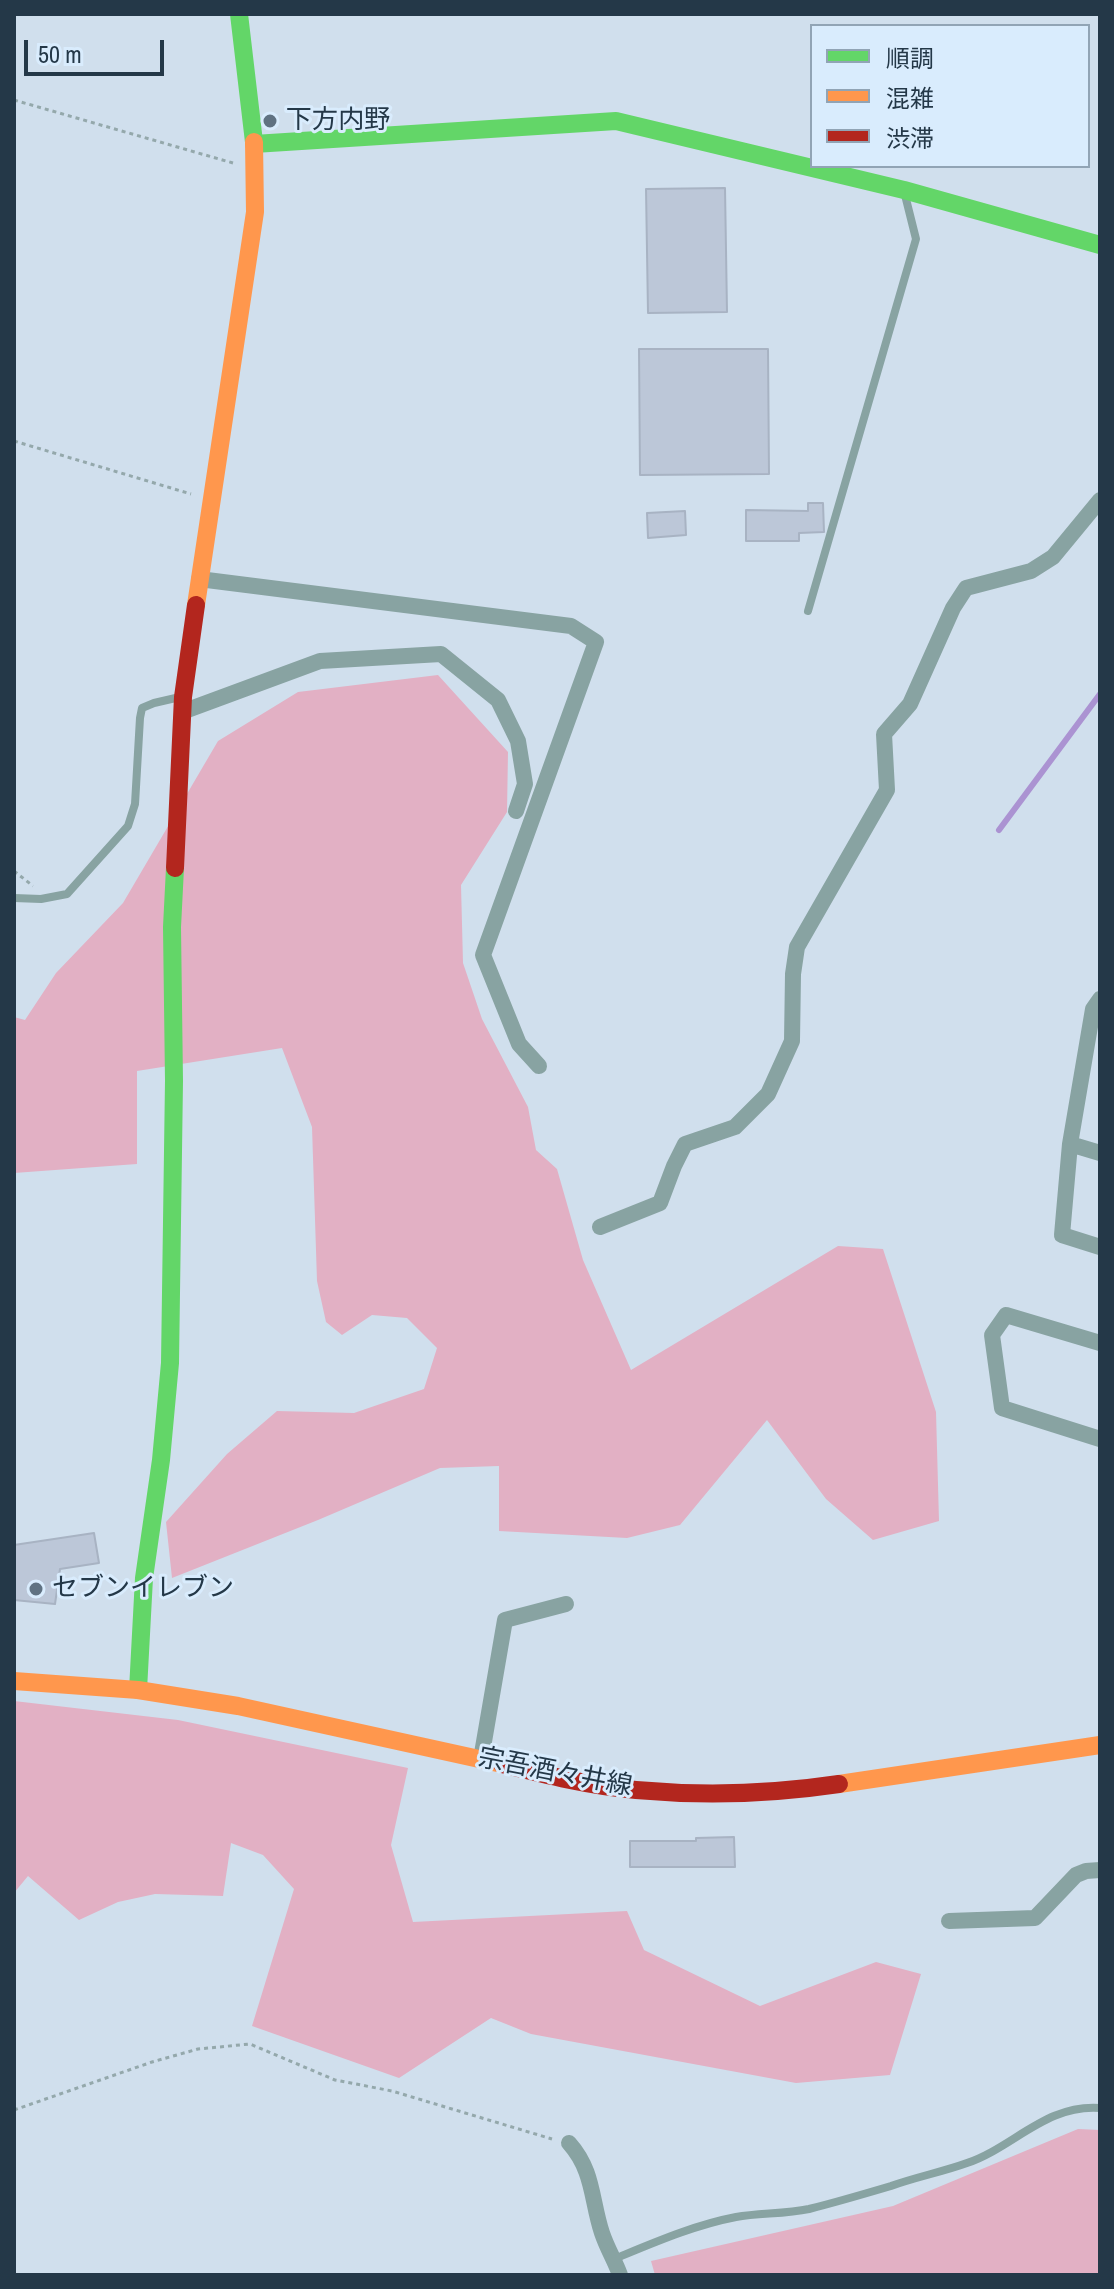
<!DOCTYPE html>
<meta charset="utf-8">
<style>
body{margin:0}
#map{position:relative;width:1114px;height:2289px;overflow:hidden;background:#d0dfed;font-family:"Archivo Narrow","Noto Sans JP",sans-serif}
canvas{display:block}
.frame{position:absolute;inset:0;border:16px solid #243848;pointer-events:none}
.legend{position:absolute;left:810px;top:24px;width:280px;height:144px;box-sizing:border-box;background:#d9ecfd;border:2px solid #91a4b5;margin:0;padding:10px 14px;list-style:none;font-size:24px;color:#243848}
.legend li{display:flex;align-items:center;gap:16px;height:40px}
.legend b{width:40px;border:2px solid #91a4b5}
.scale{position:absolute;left:24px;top:40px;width:140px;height:36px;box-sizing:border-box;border:4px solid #243848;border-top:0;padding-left:10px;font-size:24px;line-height:28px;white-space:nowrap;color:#243848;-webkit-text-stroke:6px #d9ecfd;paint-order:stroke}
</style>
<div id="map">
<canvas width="1114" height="2289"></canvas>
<div class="frame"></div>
<ul class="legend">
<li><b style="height:10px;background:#63d668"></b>順調</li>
<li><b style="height:10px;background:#ff974d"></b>混雑</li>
<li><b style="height:10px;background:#b3261e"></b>渋滞</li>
</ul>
<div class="scale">50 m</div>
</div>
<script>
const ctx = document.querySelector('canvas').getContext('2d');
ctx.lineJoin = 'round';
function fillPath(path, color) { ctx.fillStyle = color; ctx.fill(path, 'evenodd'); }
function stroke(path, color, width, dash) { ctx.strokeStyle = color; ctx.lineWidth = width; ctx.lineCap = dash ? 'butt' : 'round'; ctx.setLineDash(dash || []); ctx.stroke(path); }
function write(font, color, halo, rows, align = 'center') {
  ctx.font = font + ' "Archivo Narrow","Noto Sans JP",sans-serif'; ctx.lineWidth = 6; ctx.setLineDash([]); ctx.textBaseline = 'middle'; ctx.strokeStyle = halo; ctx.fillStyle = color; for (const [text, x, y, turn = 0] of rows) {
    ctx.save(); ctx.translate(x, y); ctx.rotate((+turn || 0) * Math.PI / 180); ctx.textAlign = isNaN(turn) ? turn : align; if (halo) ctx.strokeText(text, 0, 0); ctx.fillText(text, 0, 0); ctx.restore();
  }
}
fillPath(new Path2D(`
 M438,675L508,752L507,812L461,885L463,963L482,1019L528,1107L536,1150L557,1169L583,1260L631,1370L838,1246L883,1249L936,1412L939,1521L873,1540L826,1499L767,1420L680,1525L627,1538L499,1531V1466L440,1468L318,1520L172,1578L166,1522L227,1454L277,1411L354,1413L424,1389L437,1348L407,1318L372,1315L342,1335L326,1322L317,1281L312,1127L282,1048L137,1071V1164L14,1173V1017L25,1020L56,973L123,903L218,741L298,692Z
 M14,1701L178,1720L408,1768L391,1845L413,1922L627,1911L644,1950L760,2006L876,1962L921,1974L890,2075L796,2083L531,2034L491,2018L399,2078L252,2026L294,1889L263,1855L231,1843L223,1896L155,1894L118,1902L79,1920L28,1876L14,1893Z
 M1078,2129L1100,2130V2275H655L651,2261L893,2206Z`), '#e2b0c4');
stroke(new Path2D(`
 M999,830L1100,694`), '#ab93d2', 6);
const building = new Path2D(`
 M725,188L727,312L648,313L646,189Z
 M639,349H768L769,474L640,475Z
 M808,503H823L824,532L799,533V541H746V510L808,511Z
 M685,511L686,535L648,538L647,513Z
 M94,1533L99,1563L60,1569L55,1604L14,1600V1545Z
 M734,1837L735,1867H630V1841H696V1838Z`);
fillPath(building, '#bcc7d8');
stroke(building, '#a8b3c3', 2);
stroke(new Path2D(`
 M14,100L233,163
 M14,441L191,494
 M14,871L33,886
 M14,2110L152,2062L198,2049L250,2044L335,2080L392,2091L552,2139`), '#94a8ab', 3, [4, 4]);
stroke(new Path2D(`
 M808,611L916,239L905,195
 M14,898L41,899L67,894L128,826L135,804L140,718L142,708L154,703L180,697
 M614,2259C653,2243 694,2225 736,2217C760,2213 785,2214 809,2209C837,2202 864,2194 891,2186C916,2177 942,2172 967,2163C1014,2147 1046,2104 1100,2108`), '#88a3a2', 8);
stroke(new Path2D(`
 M199,579L571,626L596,642L483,955L519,1044L539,1066
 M182,712L320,661L441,654L498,700L518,741L525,784L516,811
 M1100,999L1093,1009L1070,1144L1062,1235L1100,1247
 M1070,1144L1100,1153
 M600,1227L660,1203L674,1166L685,1144L735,1127L768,1094L792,1041L793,974L797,947L887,790L884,734L910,704L953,608L966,588L1031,571L1053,557L1100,500
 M1100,1343L1006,1315L992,1335L1002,1408L1100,1439
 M481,1759L505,1620L566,1604
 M949,1921L1035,1918L1076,1875L1086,1871L1100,1870
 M569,2143C594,2171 591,2200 602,2233C607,2248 615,2261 620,2275`), '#88a3a2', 16);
stroke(new Path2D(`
 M239,14L254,142
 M254,144L616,121L904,190L1100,245
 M138,1690L144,1578L161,1460L170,1363L174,1081L172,927L175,868`), '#63d668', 18);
stroke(new Path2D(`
 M196,605L255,212L254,142
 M14,1681L138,1690L238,1706L502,1764
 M839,1784L1100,1745`), '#ff974d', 18);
stroke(new Path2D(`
 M175,868L183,697L196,605
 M502,1764C546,1775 591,1786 636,1790C703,1796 772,1794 839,1784`), '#b3261e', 18);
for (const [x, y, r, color] of [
 [270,121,8,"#607282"],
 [36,1589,8,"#607282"]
]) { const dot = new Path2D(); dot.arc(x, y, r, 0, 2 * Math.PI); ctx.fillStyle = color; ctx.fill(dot); stroke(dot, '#d9ecfd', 3); }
write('26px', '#243848', '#d9ecfd', [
 ["下方内野",286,121],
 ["セブンイレブン",52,1589]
], 'left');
write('26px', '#243848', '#d9ecfd', [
 ["宗吾酒々井線",555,1773,11]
]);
</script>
